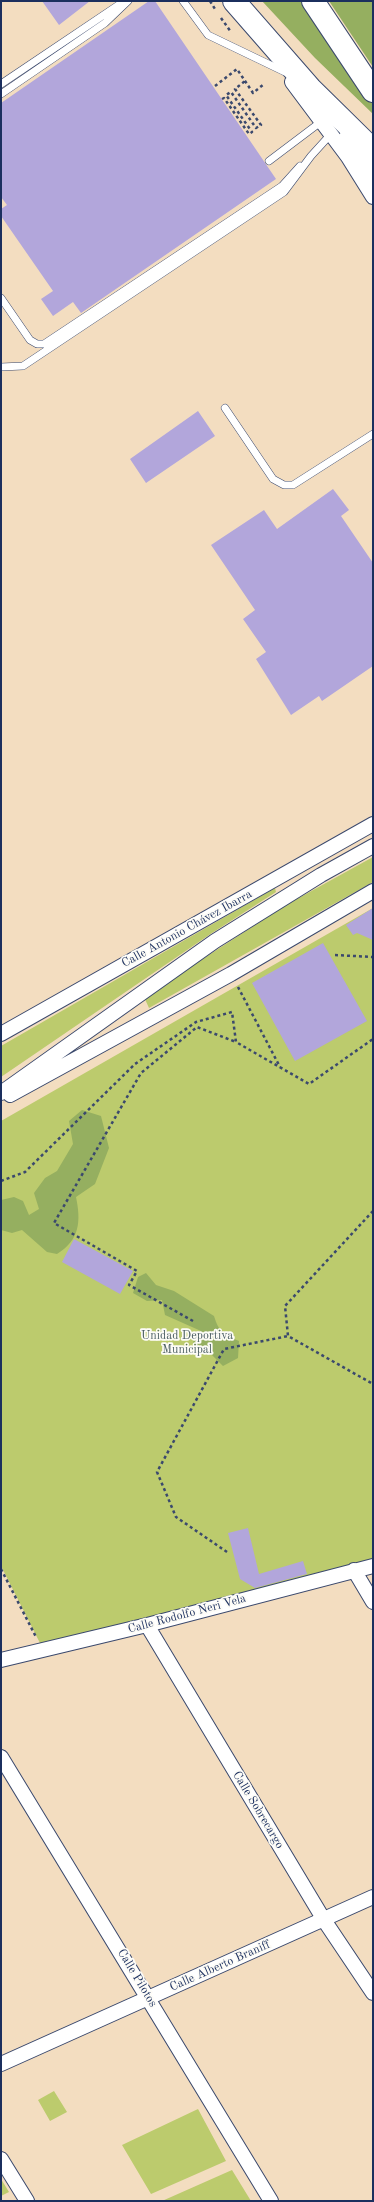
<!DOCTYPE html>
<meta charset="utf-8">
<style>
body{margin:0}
#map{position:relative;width:374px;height:2202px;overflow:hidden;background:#f3ddc0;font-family:"Old Standard TT",serif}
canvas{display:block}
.frame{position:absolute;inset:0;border:2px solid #1b2f5e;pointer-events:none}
</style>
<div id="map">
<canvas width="374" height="2202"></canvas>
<div class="frame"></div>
</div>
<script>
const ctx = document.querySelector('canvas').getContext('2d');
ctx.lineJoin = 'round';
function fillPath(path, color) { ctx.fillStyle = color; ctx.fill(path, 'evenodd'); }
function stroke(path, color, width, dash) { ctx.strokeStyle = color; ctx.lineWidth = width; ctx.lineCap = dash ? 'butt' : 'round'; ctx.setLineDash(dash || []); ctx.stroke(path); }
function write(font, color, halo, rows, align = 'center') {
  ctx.font = font + ' "Old Standard TT",serif'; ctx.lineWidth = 3.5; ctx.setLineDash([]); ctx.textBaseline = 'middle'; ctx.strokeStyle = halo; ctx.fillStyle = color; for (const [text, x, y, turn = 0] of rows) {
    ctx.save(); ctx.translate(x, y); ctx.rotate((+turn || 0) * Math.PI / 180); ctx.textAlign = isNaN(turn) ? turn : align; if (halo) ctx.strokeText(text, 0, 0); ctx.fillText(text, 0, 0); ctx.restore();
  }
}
fillPath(new Path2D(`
 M373,857V882L149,1008L144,997L286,905Z
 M275,888L276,892L212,933L1,1077V1046Z
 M373,908V1565L43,1649L1,1566V1121Z
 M54,2091L67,2112L50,2121L38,2100Z
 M198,2109L226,2161L151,2194L122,2145Z
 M232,2170L251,2201H162Z
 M1,2179L9,2192L1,2196Z`), '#bccb6d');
fillPath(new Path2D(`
 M262,1H310L373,96V114L315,58Z
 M329,1H373V67Z
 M82,1110L101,1116L109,1148L95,1184L76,1197C81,1221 80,1240 57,1254L47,1252L22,1230L12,1233L1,1230V1200L14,1197L23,1201L29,1215L39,1209L34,1193L45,1178L57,1171L73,1144L69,1121Z
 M146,1273L156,1285L174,1291L214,1316C219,1332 223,1334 239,1341L238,1358L223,1366L211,1354L198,1353L193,1342L201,1331L165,1315L162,1300L147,1301L133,1293L138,1277Z`), '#95af60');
fillPath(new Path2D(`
 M42,1H90L59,25Z
 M149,1H155L276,179L81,313L73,302L53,316L41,299L53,291L1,216V209L7,205L1,197V103Z
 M198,411L215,436L146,483L130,459Z
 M333,489L349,510L341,516L373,563V666L322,701L319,696L291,715L256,659L266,652L243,619L255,610L211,545L264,510L277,529Z
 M373,908V940L357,933L353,935L346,925Z
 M323,943L367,1021L295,1061L252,983Z
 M74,1239L133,1271L120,1294L62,1262Z
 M248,1528L259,1574L303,1561L307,1574L255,1588L240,1579L228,1533Z`), '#b2a6db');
const service = new Path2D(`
 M183,1L208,35L285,72
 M1,84L120,4
 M1,94L105,23L128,1
 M269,161L322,121
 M1,298L30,340L37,344H44L282,186L300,166
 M1,367L23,366L284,192L311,156L331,134
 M225,408L273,479L284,485H293L373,434`);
const minor = new Path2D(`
 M292,82L348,157L373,197
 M1,1034L373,824
 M1,1093L215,941L321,875L373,846
 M10,1095L231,974L373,891
 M354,1570L373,1602
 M147,1625L324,1920L373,1993
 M1,1660L147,1625L373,1566
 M1,1757L271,2201
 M1,2064L373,1897
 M1,2159L27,2201`);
const primary = new Path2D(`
 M234,1L310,88L373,150
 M313,1L373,91
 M349,140L373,173`);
stroke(service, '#3b496d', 8);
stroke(minor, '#3b496d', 16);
stroke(primary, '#3b496d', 24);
stroke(new Path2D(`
 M210,1L215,9
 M221,18L231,32
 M215,86L237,69L253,93L264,84
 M222,99L224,98L249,134L252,132L226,95L231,92L256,128L261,125L235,89L245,81
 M335,955L373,957
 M238,987L280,1067
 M1,1181L25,1172L135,1064L196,1022L232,1012L236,1042L309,1084L373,1039
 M373,1211L285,1306L288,1336L373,1384
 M193,1321L129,1285L137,1271L54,1223L141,1073L197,1027L236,1042
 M227,1552L176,1517L157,1472L224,1349L288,1336
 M1,1569L36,1637`), '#3b496d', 2.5, [3, 3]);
stroke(service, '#fff', 7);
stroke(minor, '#fff', 14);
stroke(primary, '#fff', 22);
write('12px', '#1b2f5e', '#fdfcf7', [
 ["Calle Antonio Chávez Ibarra",187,929,-29],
 ["Calle Rodolfo Neri Vela",187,1614,-15],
 ["Calle Sobrecargo",258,1810,59],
 ["Calle Alberto Braniff",220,1966,-24],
 ["Calle Pilotos",137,1978,59]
]);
write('12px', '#4b5e62', '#fdfcf7', [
 ["Unidad Deportiva",187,1336],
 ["Municipal",187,1350]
]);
</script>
